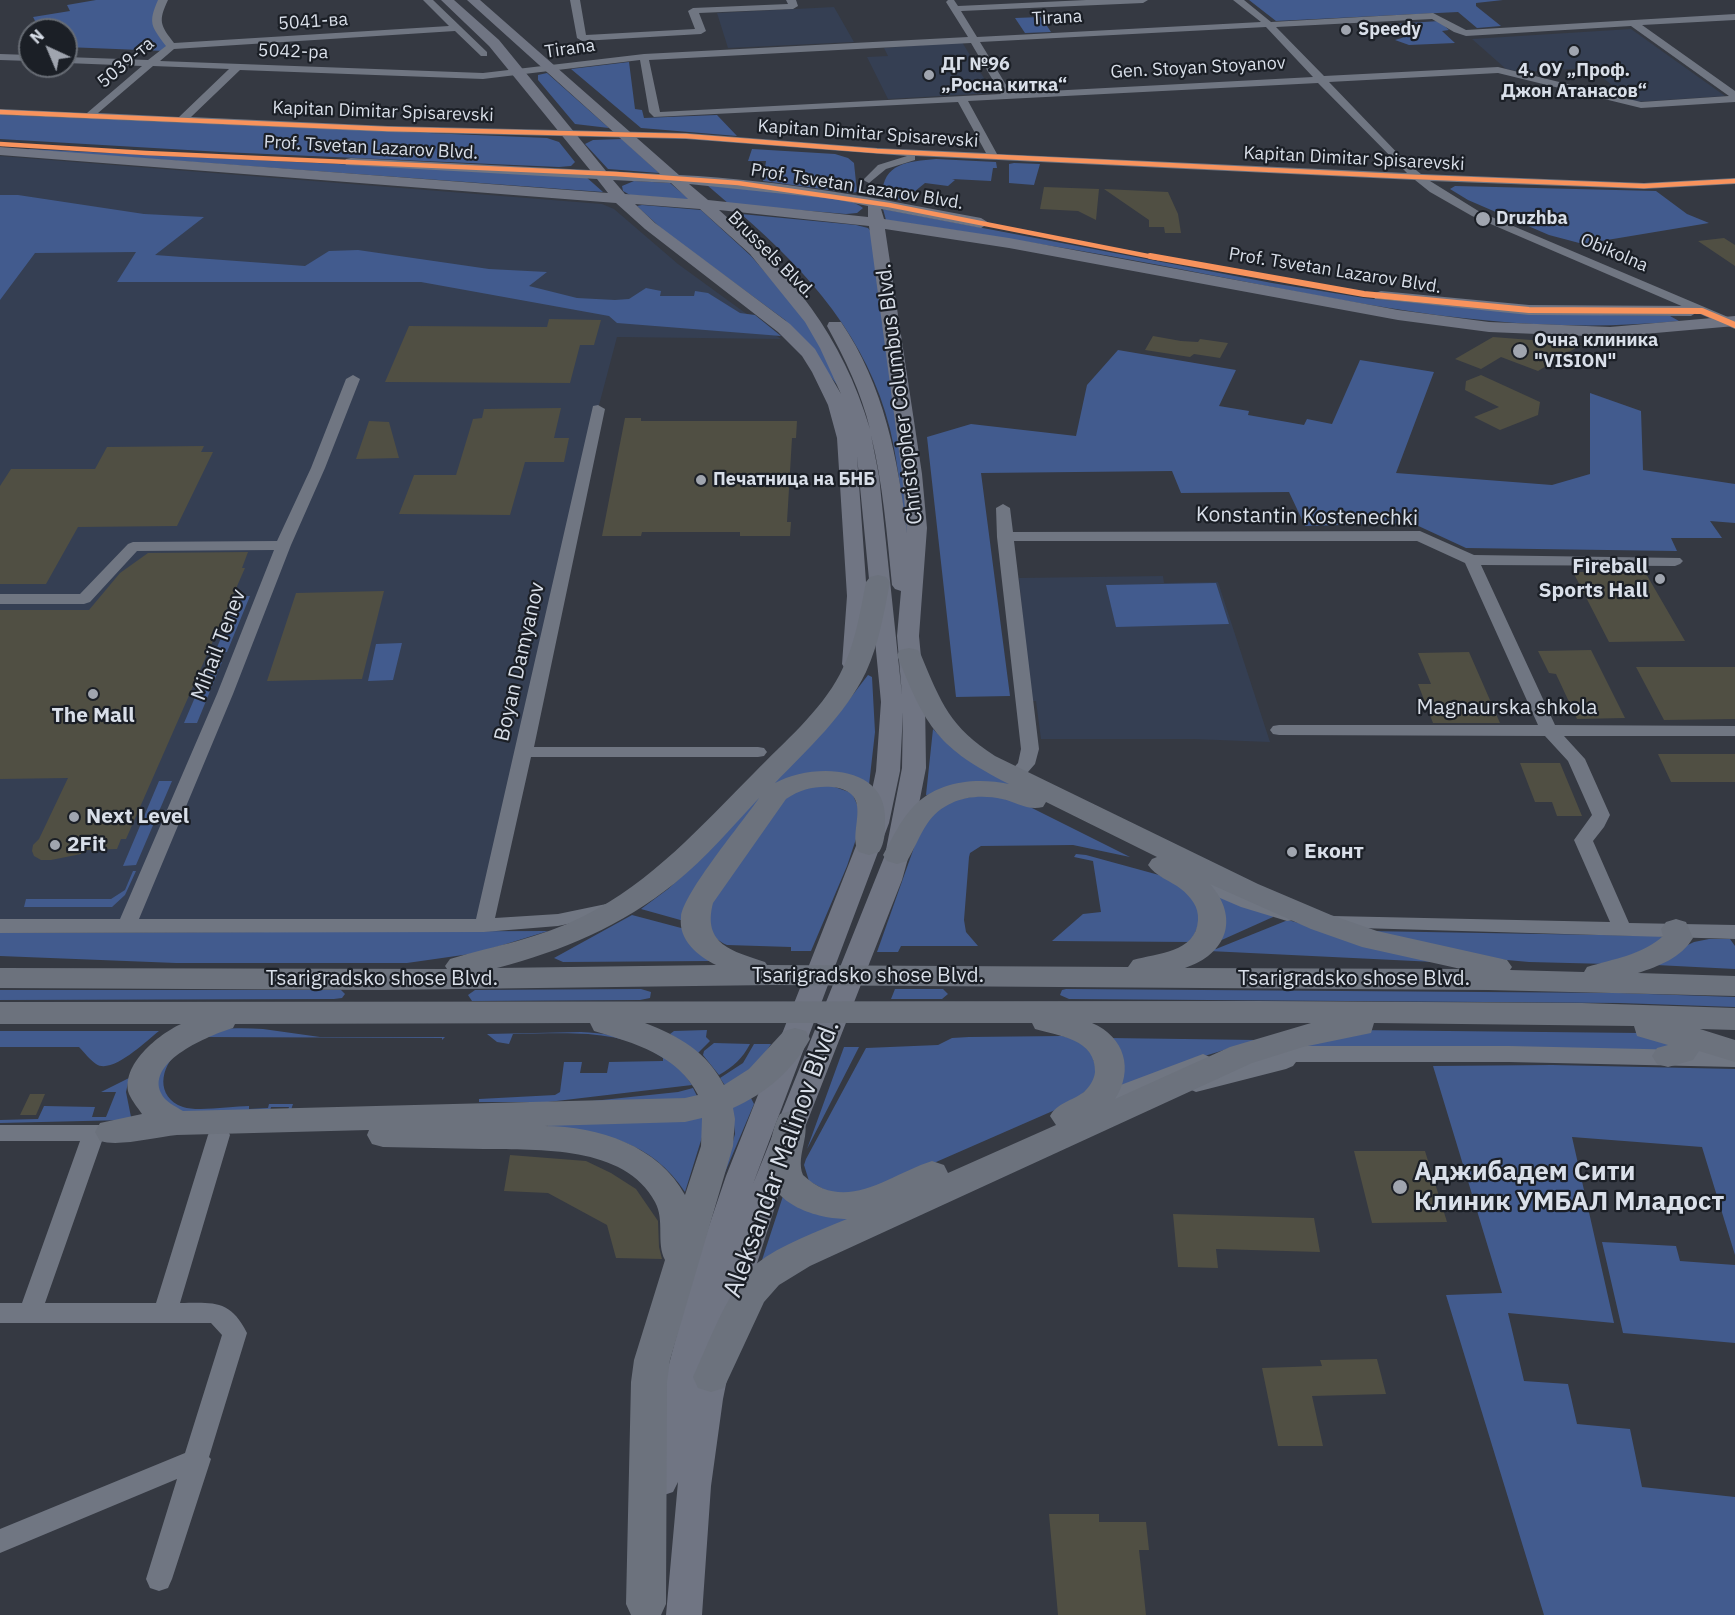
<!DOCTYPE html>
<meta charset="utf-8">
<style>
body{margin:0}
#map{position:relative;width:1735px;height:1615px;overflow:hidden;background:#353942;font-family:"IBM Plex Sans",sans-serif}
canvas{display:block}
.north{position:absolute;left:18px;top:18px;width:60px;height:60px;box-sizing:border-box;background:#1b1f26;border:2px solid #676c74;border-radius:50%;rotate:316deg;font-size:16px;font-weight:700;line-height:24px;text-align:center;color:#d9dfe9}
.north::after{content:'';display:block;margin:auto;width:21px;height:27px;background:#a0a5af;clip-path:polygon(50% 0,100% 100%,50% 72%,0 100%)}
</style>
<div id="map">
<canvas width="1735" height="1615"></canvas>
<div class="north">N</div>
</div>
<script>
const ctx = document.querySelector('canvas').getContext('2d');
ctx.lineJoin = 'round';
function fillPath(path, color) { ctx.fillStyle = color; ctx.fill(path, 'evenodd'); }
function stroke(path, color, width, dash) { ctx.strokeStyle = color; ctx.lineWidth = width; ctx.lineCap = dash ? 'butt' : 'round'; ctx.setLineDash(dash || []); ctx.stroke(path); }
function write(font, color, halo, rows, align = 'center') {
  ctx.font = font + ' "IBM Plex Sans",sans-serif'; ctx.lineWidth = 4.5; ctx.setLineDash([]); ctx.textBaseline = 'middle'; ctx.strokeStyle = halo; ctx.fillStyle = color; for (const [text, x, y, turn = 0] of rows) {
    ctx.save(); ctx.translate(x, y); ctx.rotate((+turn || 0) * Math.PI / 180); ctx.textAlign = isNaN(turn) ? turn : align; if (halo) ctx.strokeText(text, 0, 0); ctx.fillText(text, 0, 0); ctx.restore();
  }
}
fillPath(new Path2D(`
 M834,7L854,42L728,48L717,13Z
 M1631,29L1725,96L1634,102L1590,68L1522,72L1506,69L1472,39Z
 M962,42L993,93L888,99L867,57L888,56L884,48Z
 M0,156L602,204L614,209L678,264L781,339L617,337L598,409L484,925L0,926Z
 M1163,576L1164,583L1218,582L1270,742L1193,739H1041L1036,701H1030L1019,578Z`), '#353f53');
fillPath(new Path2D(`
 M96,0H163L154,18L171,46L165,51L66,47V30H40L33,17L70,11L67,5Z
 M1249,0H1503L1476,3V6L1501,26L1477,28L1458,12L1276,21Z
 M1041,17L1051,32L1025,33L1015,18Z
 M1439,21L1449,30L1442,31L1455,43L1409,45L1395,40L1408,36L1379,25Z
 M629,62L635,109L642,110L644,118L717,115L737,136L641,128L571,69Z
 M547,73L609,128L575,124L538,80V75Z
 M0,115L547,138L559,142L575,162L571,166L559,167L222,152L0,139Z
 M622,139L659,173L608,169L585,144L593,140Z
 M29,149L585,176L603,192L28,150Z
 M752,149L835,154L848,158L854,163L857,192L851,193L763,181L766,161H748Z
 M936,159L996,162L997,168H993L991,181L952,179L955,180L948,186L925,183L903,201L882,196C883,162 908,162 936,159Z
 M1014,163L1040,164L1034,185L1009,183V164Z
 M634,181L670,183L690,200L630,195L623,191L622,186Z
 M707,185C732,187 851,194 863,208L857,213L846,214L729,204Z
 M1455,186L1656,191L1687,214L1709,223L1583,244L1549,235L1468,200L1450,189Z
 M0,195H18L144,214L204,217L155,255L305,266L329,251L358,250L489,269L547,272L529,286L577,298L615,300L629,299L646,288L661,291L660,296H694L695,291L708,293L740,313L755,315L781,336L617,323L609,316L421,282H117L136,252L35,253L0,300Z
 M642,205L701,210L751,256L803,316L825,355L839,387L785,320L664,231L637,206Z
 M883,209L1272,283L1364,298L1529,314L1670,316L1679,321C1508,338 1356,303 1190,271C1089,251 987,235 886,220Z
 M741,214L856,225L868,228L872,233L900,446L909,546C902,507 899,467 890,429C868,339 808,272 741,214Z
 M1118,350L1236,370L1219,406L1249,411L1248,415L1304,425L1307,419L1332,424L1360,360L1434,372L1396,473L1552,485L1590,474V393L1641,411L1643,470L1735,484V523L1710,521L1722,538H1671L1677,551L1466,548L1412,523L1305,526L1289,492L1181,493L1172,471L981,473L1010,696L956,697L927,437L971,424L1076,436L1087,385Z
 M1216,583L1229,624L1116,627L1106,585Z
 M239,596H250L227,652H215Z
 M402,643L393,680L368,681L376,644Z
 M210,662H222L197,723H184Z
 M868,675L872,677L875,732L869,785L799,775L684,921L641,909L668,889L693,866L838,714Z
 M933,729L940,736L1023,787L926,795Z
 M159,781H172L136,865L123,866Z
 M826,784L852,793L863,818L847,866L811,951H791V947L727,945C711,938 709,929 704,914L787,793Z
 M986,794L1024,804L1130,857L1073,845L981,846L970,853L969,857L964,920L966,932L978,946H901L898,952H877L922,825L945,802Z
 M1076,854L1086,855L1159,875L1181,885L1204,912L1191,942L1052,941L1083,914L1101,912L1093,861L1074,857Z
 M133,871H136L125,895L112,907H24L26,899H111L125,890Z
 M1212,892L1273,916V917L1215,943Z
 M632,915L685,929L710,961L563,962L554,958Z
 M1288,920L1435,962L1209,951V949H1216Z
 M548,931L477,953L407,963H176L0,956V933Z
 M1367,931L1659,936L1662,937L1663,942L1609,964L1529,962L1496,959Z
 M1709,939H1730L1735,946V969L1656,965L1658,959L1694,942Z
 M641,989L651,992L650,998L640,1000L472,1001L468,995L475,990Z
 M895,989H943L948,994L942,999H891Z
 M1066,989L1619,993L1735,997V1007L1620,1003L1069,999L1060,995L1062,990Z
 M0,990H341L345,994L342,998L334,999L0,1000Z
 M263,1029L320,1037H445L442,1040V1038L204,1037C195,1041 186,1044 179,1051C160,1067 155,1097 183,1107C198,1112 232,1106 249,1106V1109L268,1108L269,1104H293L291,1110H288L289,1107H271L270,1111C245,1112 205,1118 182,1111C132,1095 168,1048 199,1035C219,1027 242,1028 263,1029Z
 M707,1030L706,1037L710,1041L698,1053L670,1034L674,1031Z
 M1351,1030L1640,1033L1663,1035L1672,1050L1283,1049Z
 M0,1031H159C146,1041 112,1075 96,1064C90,1060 84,1052 79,1047H0Z
 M581,1032C625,1034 667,1046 692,1085L548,1102H479V1099L555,1095L560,1092L564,1062H582L580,1073H607L609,1062L663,1061V1058C620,1027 563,1034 513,1034L509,1044L497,1042L487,1034Z
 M1062,1036L1089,1043L1099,1080L1071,1103L856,1197L841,1199L809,1181L804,1165L806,1159L866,1048L938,1045L952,1038L969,1037Z
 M1109,1038L1257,1040L1198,1058L1122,1088Z
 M714,1043L750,1044C742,1059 734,1066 719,1075L703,1055L704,1051Z
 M754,1044H771L758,1064L726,1087L720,1078L743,1063Z
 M844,1047H859L807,1149Z
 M1552,1065L1735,1069V1255L1702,1147L1572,1137L1614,1323L1508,1313L1524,1381L1568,1384L1577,1424L1630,1429L1642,1487L1735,1497V1615H1544L1446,1295L1502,1293L1433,1066Z
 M129,1078L126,1092L131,1117L126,1120L0,1123V1120L38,1119L44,1106L95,1107L92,1117H106L116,1092H101Z
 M693,1088L698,1098L564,1104L678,1092Z
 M751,1098L754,1104L723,1177L735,1134L732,1105Z
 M702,1117L703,1134L685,1192C652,1142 603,1131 548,1128V1122Z
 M783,1196L867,1212L762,1260Z
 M1602,1242L1676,1246L1680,1261L1735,1265V1343L1623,1333Z`), '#425b8e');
fillPath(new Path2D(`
 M1044,187L1099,189L1096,220L1078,211L1040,209Z
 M1104,189L1168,192L1178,214L1181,233H1165L1164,227H1149V220Z
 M1724,238L1735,245V266L1698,241Z
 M549,319L601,320L594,345H580L570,383L385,382L409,326L547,327Z
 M1153,336L1181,341L1198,342L1200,339L1228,343L1220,358L1194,354L1190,357L1145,350Z
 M1493,337L1582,344L1538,371L1501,357L1481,369L1455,359Z
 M1481,375L1540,402L1538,415L1500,430L1474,417L1499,407L1465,390L1466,381Z
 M561,408L554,438H569L564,462H525L510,515L399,514L414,475H456L473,419L482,418L484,409Z
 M625,418H641V421H797L796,438H792L787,522H791L790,536H740V532H642L641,536H602Z
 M369,421L389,422L399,458L356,459Z
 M204,446L201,452H213L177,526L78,527L46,584H0V486L11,469H95L107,447Z
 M248,552L242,568H245L126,839H121L117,849L82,850L81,854L51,860H41L34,856L32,851L33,845L39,839L68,778L0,779V610H89L120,573L148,553Z
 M1573,572H1645L1685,641L1609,642Z
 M384,591L362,679L267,681L296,593Z
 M1591,650L1625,718L1577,719L1556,674L1549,673L1538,651Z
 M1469,652L1500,723H1433L1418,684H1431L1418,653Z
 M1636,667H1735V719L1664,720Z
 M1658,754H1735V782H1671Z
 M1520,763H1560L1582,816H1557L1552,802H1535Z
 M30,1094H45L36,1115H20Z
 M1354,1151H1425L1447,1222L1372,1223Z
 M510,1155L586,1161L611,1173L636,1189L658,1221L659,1247L662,1259L616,1258L607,1225L548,1193L504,1191Z
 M1173,1214L1314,1218L1320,1252L1216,1249L1218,1268L1178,1267Z
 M1377,1359L1386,1394L1312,1396L1323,1446H1278L1262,1368L1322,1366L1320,1360Z
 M1049,1514H1099V1522H1146L1149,1550H1139L1146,1615H1058Z`), '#504f43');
fillPath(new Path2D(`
 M158,0H168C158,21 160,25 174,43L449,26L423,0H433L487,52V56H481L455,31L174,49L160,61L483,73L644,54L968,37L946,2L948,0H954L958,6L1086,0H1148L1143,3L961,11L977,37L1261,22L1233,0H1244L1271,22L1433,13L1466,30L1735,14V20L1642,25L1735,91V102L1641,108L1498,73L1329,82L1406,162L1421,174L1644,183L1735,178V184L1644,189L1430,181L1480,212L1735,320V329L1472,216L1430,192L1415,180L915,156V160L886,169L869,183L863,180L878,165L907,156L686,139L388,132L0,115V109L87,113L142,66L66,63V57L148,60L166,46C151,26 148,23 158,0ZM1432,19L1454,32L1466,36L1631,26L1729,96L1641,102L1498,67L1324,76L1276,27ZM1266,27L1313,77L1011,93L980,42ZM971,43L1001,94L660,112L649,60ZM640,60L649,112L654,117L958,102L986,153L877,148L686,133L388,126L191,117L240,70L483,79ZM153,66L229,69L179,117L98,113ZM1318,83L1407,173L997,154L968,101Z
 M570,0H580L586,35L695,29L688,11L693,8L788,4L786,0H796L798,6L793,9L699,13L706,31L701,34L582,41L577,38Z
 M0,54L30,55V61L0,60Z
 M353,375L360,379L325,468L291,545L233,694L139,919H476L593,406L598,405L605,409L534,747H758L764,748L767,752L764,756L758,757H531L495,918L558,914L611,903L618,904L621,909L618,914L611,915L558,926L484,932L0,933V919H120L217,694L274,550L137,551L90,602L84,604H0V594H80L128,544L133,542L277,541L311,468L346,379Z
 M1003,504L1010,508L1013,532L1420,531L1474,555L1680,558L1683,561L1680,564L1675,566L1481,565L1555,725L1735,726V736H1564L1585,759L1610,815L1604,827L1593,841L1629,923L1735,925V939L1325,927L1322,922L1325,917L1332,916L1610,922L1574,840L1592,815L1568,761L1545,736L1279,735L1273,734L1270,730L1273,726L1279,725H1538L1465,563L1417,541H1014L1039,749L1035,764L1021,780H1009L1006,776L1018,763L1021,749L997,537L996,508Z
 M1192,873L1255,899L1294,910L1297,915L1294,920L1287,921L1241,907L1185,883L1183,879L1185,875Z
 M1256,1046H1509L1735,1051V1067L1509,1062H1296L1293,1066L1286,1069L1196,1092L1189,1089L1185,1084L1189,1079L1255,1061L1249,1059L1246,1054L1249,1049Z
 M1203,1054L1210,1057L1213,1062L1210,1067L1094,1112L1086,1110L1083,1104L1086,1098Z
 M0,1125H104L112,1127L115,1133L112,1139L102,1141L45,1303H156L208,1135L211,1129L219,1127L227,1129L230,1135L180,1303C213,1303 230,1299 247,1333L209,1457L211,1459L172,1579L168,1588L159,1591L150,1588L146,1579L177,1479L0,1553V1529L185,1453L222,1335L211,1323H0V1303H22L80,1141H0Z`), '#707682');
fillPath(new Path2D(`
 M441,0H454L499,40L606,171L660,174L467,0H480L679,175C781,180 881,199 981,218L989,223L981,228L881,209L884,219L1009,238L1398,310L1489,322L1610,327L1735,316V326L1610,337L1489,332L1398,320L1009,248L885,229L922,474L927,528L919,636L925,699L926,768L909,855L902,880L780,1191L739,1320L723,1399L711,1486L702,1615H666L678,1482L673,1492L661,1496L649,1492L644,1481L659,1402L693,1273L726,1176L865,823L876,771L881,702L857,456L867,596L864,664L861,669L853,671L845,669L842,664L847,596L837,438L828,405L812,372L802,356L778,332L645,229L616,203L0,155V147L608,193L597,179L346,165L344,162L346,159L351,158L590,170L489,46ZM613,180L671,183L688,199L625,194ZM689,184L833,199L868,206V217L708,200ZM635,204L700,209L750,254L805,322L820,348L841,394L815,349L790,324L655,223ZM719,210L869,226L902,474L907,533C898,459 884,385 841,322H829L827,326C845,359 861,392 870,429C842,335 792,274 719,210ZM871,435C883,484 887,535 892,585L895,589L901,591L897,636L902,695L879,476ZM903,712L902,768L885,855L753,1184L889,823L900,771Z
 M1381,291L1529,305L1691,306L1699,311L1691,316L1529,315L1375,299L1373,296L1375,293Z`), '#707583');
fillPath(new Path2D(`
 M878,575L886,577L890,582C884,612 879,644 866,672C845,715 808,749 775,783C811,763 888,763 885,821C885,831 885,843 879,852L869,855L859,852C846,832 877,792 832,787C815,786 801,789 786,799L713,903C702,945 733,951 765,962L767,965L1128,967L1133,960C1157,953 1196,953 1198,920C1199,907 1191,897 1181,889C1171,881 1155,876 1148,865L1152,859L1157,857L1046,802L1043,807C1027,811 1017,802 1002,799C974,793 944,799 927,824C919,836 914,850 907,861L897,864L887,861L883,855C892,839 900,821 913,807C937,781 976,777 1009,784C938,748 926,728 897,655L900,650L909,648L918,650L921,655C941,703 950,727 995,756L1258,884L1331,915L1377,931L1507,960L1512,967L1510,970L1584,972L1587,967C1613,959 1642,955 1663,936L1661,929L1666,922L1676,919L1686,922L1693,938C1681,958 1659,966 1638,973L1735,976V996L1488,990L773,985L382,990L0,988V968L447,969L445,966L450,959C497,945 538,939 584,916C652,882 701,826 754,773C784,742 820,712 840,674C855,646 860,613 866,582L870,577ZM759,798C743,822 683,893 681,917C678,940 698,956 716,965L497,968C562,951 622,926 675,883C706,858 732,827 759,798ZM1210,884L1311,929L1362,947L1461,969L1185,968C1227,954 1240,918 1210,884Z
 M1260,1001L1582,1003L1735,1008V1030L1700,1029L1735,1040V1062L1699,1051L1693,1060L1668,1067L1657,1064L1652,1056L1657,1048L1668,1045L1637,1036L1634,1026L1374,1023L1371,1033L1303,1047L1252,1063L810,1266L779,1285L764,1302L724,1388L711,1392L698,1388L693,1377C707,1347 730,1284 756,1264C782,1244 816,1232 847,1219C818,1219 770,1205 768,1168C767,1159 770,1150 771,1141C773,1131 775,1123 780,1114L791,1111L802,1114C813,1133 795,1155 803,1175C845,1215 888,1175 932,1161L944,1165L948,1173L1056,1125L1050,1116C1057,1103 1072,1101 1084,1092C1090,1086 1094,1080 1095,1072C1096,1039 1059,1036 1035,1029L1032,1023H645C679,1036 707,1052 724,1085L749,1069L784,1031L795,1028L806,1031L810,1039C793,1070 765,1094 733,1108L735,1119L733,1146L670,1360L667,1382L666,1604L661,1615H631L626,1604L631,1382L634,1360L665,1260C656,1243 665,1220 655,1202C625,1145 538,1150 484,1149C450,1148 417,1148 383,1147L372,1144L367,1135L369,1130L177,1135C155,1137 119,1147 100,1141L95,1132L100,1123L142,1114C138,1108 132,1101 129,1094C120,1065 159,1034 181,1024H0V1002ZM590,1023L594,1031C634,1043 678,1055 698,1095L685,1098L183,1111C175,1106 165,1102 161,1093C146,1061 210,1035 233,1028L235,1024ZM1092,1023H1311L1230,1047L1115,1099C1134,1070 1125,1037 1092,1023ZM702,1118L701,1146L685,1195C659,1146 598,1126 545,1126L685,1122Z`), '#6c727d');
stroke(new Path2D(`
 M0,112L388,129L686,136L877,151L1417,177L1644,186L1735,181
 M0,144L146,153L616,174L738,183L889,205L1158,258`), '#f8935d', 4.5);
stroke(new Path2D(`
 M1150,256L1364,294L1529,310L1702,311L1735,325`), '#f8935d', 6);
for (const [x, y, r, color] of [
 [1346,30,6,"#a0a5af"],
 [1574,51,6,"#a0a5af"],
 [929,75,6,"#a0a5af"],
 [1483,219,8,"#a0a5af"],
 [1520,351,8,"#a0a5af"],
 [701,480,6,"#a0a5af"],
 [1660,579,6,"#a0a5af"],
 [93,694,6,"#a0a5af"],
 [74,817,6,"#a0a5af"],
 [55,845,6,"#a0a5af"],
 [1292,852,6,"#a0a5af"],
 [1400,1187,8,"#a0a5af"]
]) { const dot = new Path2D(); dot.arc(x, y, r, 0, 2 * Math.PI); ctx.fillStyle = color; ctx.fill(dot); stroke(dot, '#1b1f26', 2); }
write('18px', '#d9dfe9', '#1b1f26', [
 ["Tirana",1057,18,-3],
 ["5041-ва",313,22,-4],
 ["Tirana",570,49,-8],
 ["5042-ра",293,52,2],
 ["5039-та",126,63,-40],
 ["Gen. Stoyan Stoyanov",1198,68,-3],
 ["Kapitan Dimitar Spisarevski",383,112,2],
 ["Kapitan Dimitar Spisarevski",868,134,4],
 ["Prof. Tsvetan Lazarov Blvd.",371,148,3],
 ["Kapitan Dimitar Spisarevski",1354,159,3],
 ["Prof. Tsvetan Lazarov Blvd.",857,187,9],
 ["Obikolna",1614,253,23],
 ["Brussels Blvd.",771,255,45],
 ["Prof. Tsvetan Lazarov Blvd.",1335,271,9]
]);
write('bold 18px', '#d9dfe9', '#1b1f26', [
 ["Speedy",1358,30],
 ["ДГ №96",941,65],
 ["„Росна китка“",941,86],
 ["4. ОУ „Проф.",1574,71,"center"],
 ["Джон Атанасов“",1574,92,"center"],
 ["Druzhba",1496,219],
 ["Очна клиника",1534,341],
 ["\"VISION\"",1534,362],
 ["Печатница на БНБ",713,480]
], 'left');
write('21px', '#d9dfe9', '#1b1f26', [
 ["Christopher Columbus Blvd.",900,394,-97],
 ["Konstantin Kostenechki",1307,517,1],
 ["Mihail Tenev",219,645,-69],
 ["Boyan Damyanov",520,662,-77],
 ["Magnaurska shkola",1507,708],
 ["Tsarigradsko shose Blvd.",868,976],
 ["Tsarigradsko shose Blvd.",382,979],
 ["Tsarigradsko shose Blvd.",1354,979]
]);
write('bold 21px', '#d9dfe9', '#1b1f26', [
 ["Fireball",1648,567,"right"],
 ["Sports Hall",1648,591,"right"],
 ["The Mall",93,716,"center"],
 ["Next Level",86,817],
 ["2Fit",67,845],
 ["Еконт",1304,852]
], 'left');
write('26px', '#d9dfe9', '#1b1f26', [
 ["Aleksandar Malinov Blvd.",782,1159,-70]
]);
write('bold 26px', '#d9dfe9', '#1b1f26', [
 ["Аджибадем Сити",1414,1172],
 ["Клиник УМБАЛ Младост",1414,1202]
], 'left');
</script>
